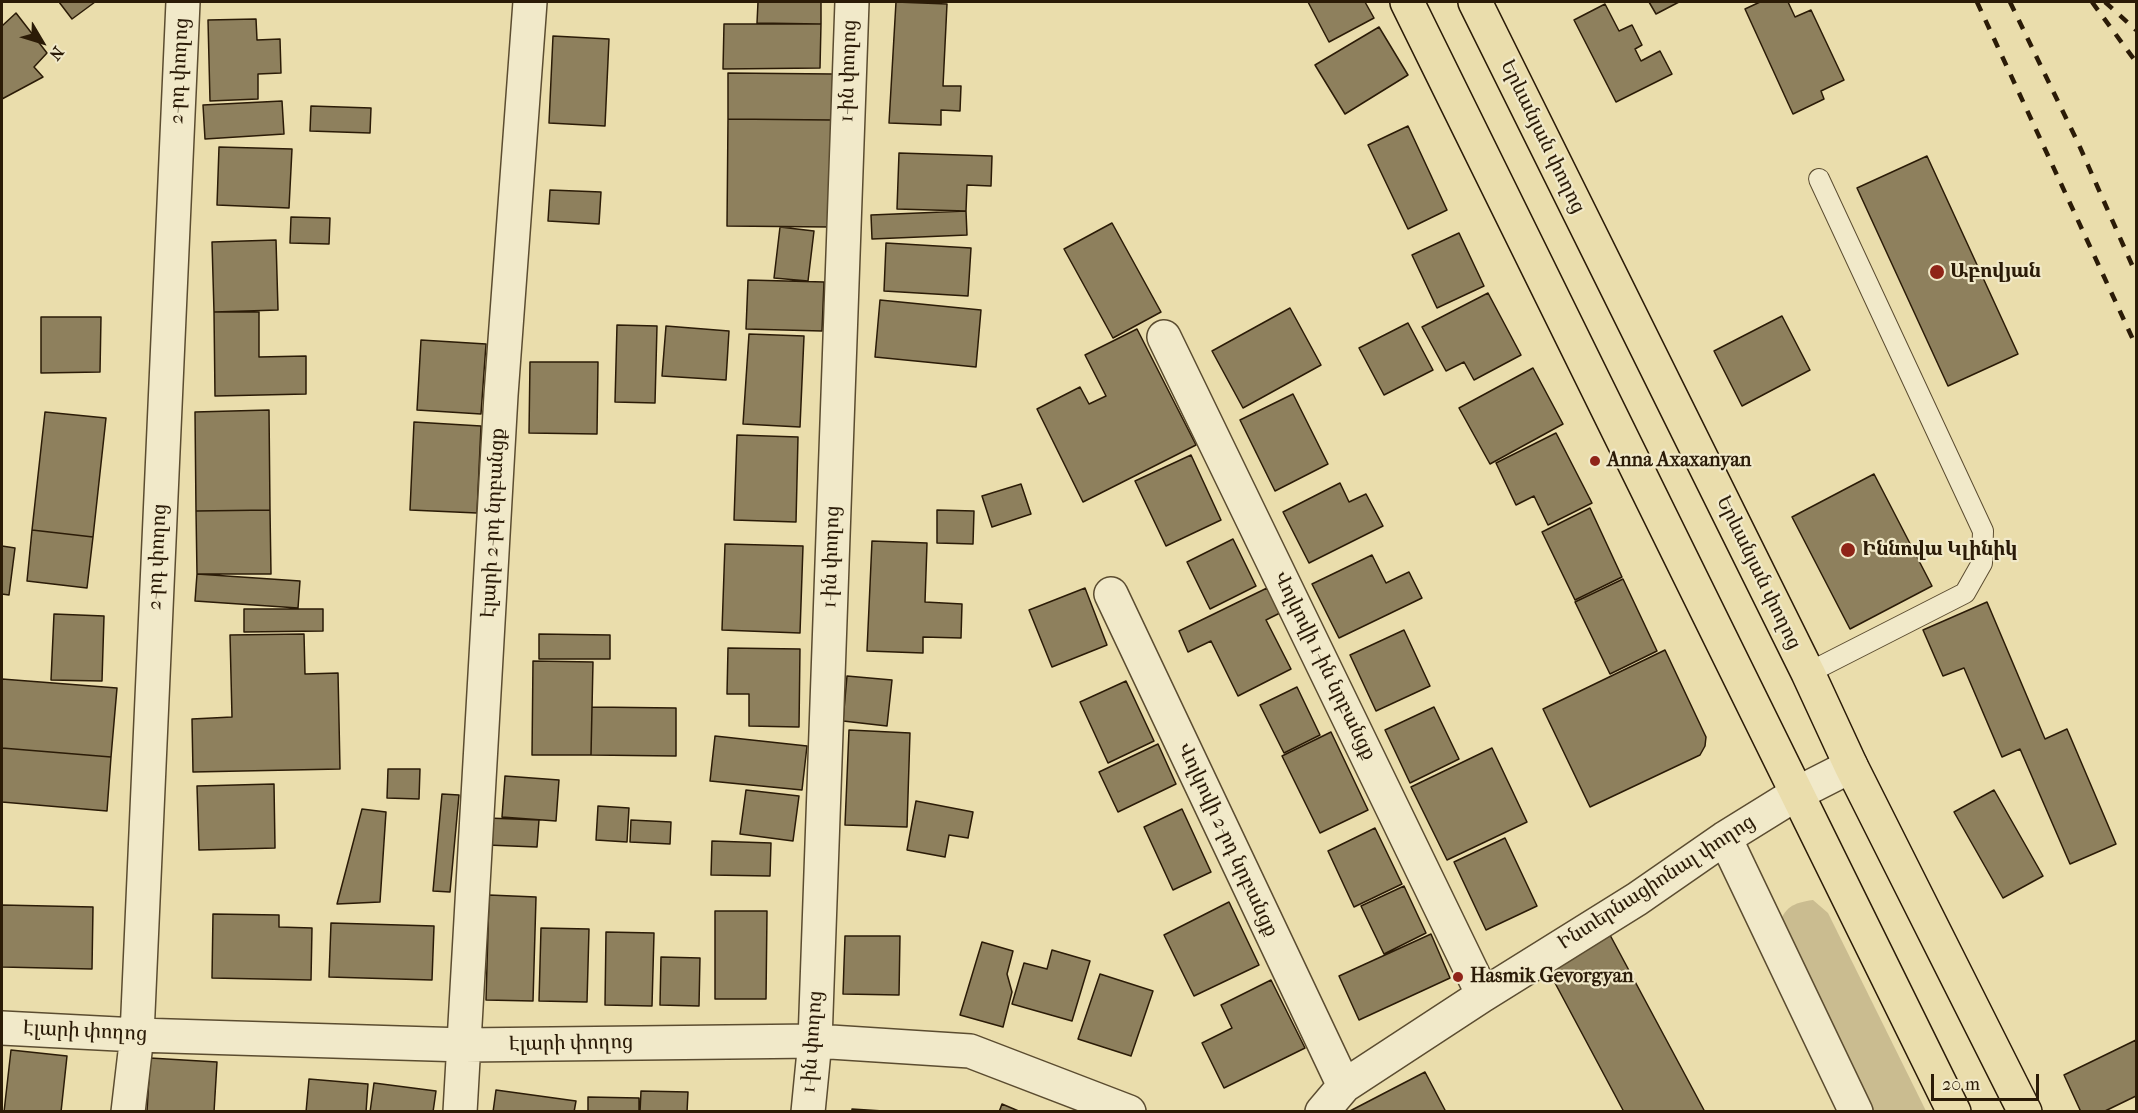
<!DOCTYPE html>
<meta charset="utf-8">
<style>
body{margin:0}
#map{position:relative;width:2138px;height:1113px;overflow:hidden;background:#eaddac;font-family:"IM FELL French Canon",serif}
canvas{display:block}
.frame{position:absolute;inset:0;border:3px solid #2b1b07;pointer-events:none}
.north{position:absolute;left:12px;top:12px;width:60px;height:60px;-webkit-text-stroke:4px #f1e9c9;paint-order:stroke;rotate:128deg;font-size:16px;font-weight:700;line-height:24px;text-align:center;color:#2b1b07}
.north::after{content:'';display:block;margin:auto;width:21px;height:27px;background:#2b1b07;clip-path:polygon(50% 0,100% 100%,50% 72%,0 100%)}
.scale{position:absolute;left:1931px;top:1074px;width:108px;height:27px;box-sizing:border-box;border:3px solid #2b1b07;border-top:0;padding-left:8px;font-size:18px;line-height:21px;white-space:nowrap;color:#2b1b07;-webkit-text-stroke:4px #f1e9c9;paint-order:stroke}
</style>
<div id="map">
<canvas width="2138" height="1113"></canvas>
<div class="frame"></div>
<div class="north">N</div>
<div class="scale">20 m</div>
</div>
<script>
const ctx = document.querySelector('canvas').getContext('2d');
ctx.lineJoin = 'round';
function fillPath(path, color) { ctx.fillStyle = color; ctx.fill(path, 'evenodd'); }
function stroke(path, color, width, dash) { ctx.strokeStyle = color; ctx.lineWidth = width; ctx.lineCap = dash ? 'butt' : 'round'; ctx.setLineDash(dash || []); ctx.stroke(path); }
function write(font, color, halo, rows, align = 'center') {
  ctx.font = font + ' "IM FELL French Canon","Noto Serif Armenian",serif'; ctx.lineWidth = 4.5; ctx.setLineDash([]); ctx.textBaseline = 'middle'; ctx.strokeStyle = halo; ctx.fillStyle = color; for (const [text, x, y, turn = 0] of rows) {
    ctx.save(); ctx.translate(x, y); ctx.rotate((+turn || 0) * Math.PI / 180); ctx.textAlign = isNaN(turn) ? turn : align; if (halo) ctx.strokeText(text, 0, 0); ctx.fillText(text, 0, 0); ctx.restore();
  }
}
fillPath(new Path2D(`
 M1813,900L1828,913L1926,1111H1864L1777,928C1785,907 1792,903 1813,900Z`), '#cabc90');
const building = new Path2D(`
 M59,2H95L72,19Z
 M758,2H821V24L757,23Z
 M896,2L947,4L943,86H961L960,111L941,110V125L889,123Z
 M1308,2H1365L1374,18L1329,42Z
 M1649,2H1679L1656,14Z
 M1760,2H1788L1795,17L1811,10L1844,80L1821,91L1824,99L1793,114L1745,9Z
 M1605,4L1619,31L1632,25L1642,45L1635,49L1641,61L1660,51L1672,74L1616,102L1574,20Z
 M16,13L47,53L34,67L43,77L2,99V26Z
 M256,19L257,40L280,39L281,73L258,74V99L210,101L208,20Z
 M724,24H821L820,68L723,69Z
 M1379,27L1408,75L1345,114L1315,65Z
 M553,36L609,39L605,126L549,123Z
 M728,73L833,74L832,120L728,119Z
 M282,101L284,134L205,139L203,105Z
 M311,106L371,108L370,133L310,131Z
 M728,119L832,120L831,227L727,226Z
 M1408,126L1447,210L1408,229L1368,145Z
 M219,147L292,149L289,208L217,205Z
 M899,153L992,156L991,186L967,185L966,211L897,209Z
 M1927,156L2018,354L1948,386L1857,188Z
 M550,190L601,192L599,224L548,221Z
 M966,211L967,235L872,239L871,215Z
 M291,217L330,218L329,244L290,243Z
 M1112,223L1161,312L1113,338L1064,249Z
 M780,227L814,231L808,281L774,278Z
 M1459,233L1484,286L1437,308L1412,255Z
 M276,240L278,310L214,312L212,242Z
 M886,243L971,248L968,296L884,291Z
 M748,280L824,282L822,331L746,329Z
 M1488,293L1521,355L1474,380L1464,362L1446,371L1422,327Z
 M880,300L981,310L976,367L875,357Z
 M1290,308L1321,365L1243,408L1212,351Z
 M214,312H259V357L306,356V394L215,396Z
 M1782,316L1810,370L1742,406L1714,351Z
 M41,317H101L100,372L41,373Z
 M1408,323L1433,370L1384,395L1359,348Z
 M617,325L657,326L655,403L615,402Z
 M666,326L729,331L726,380L662,376Z
 M1137,329L1196,445L1083,502L1037,409L1080,387L1089,404L1106,396L1085,355Z
 M749,334L804,336L800,427L743,424Z
 M421,340L486,344L481,414L417,410Z
 M530,362H598L597,434L529,433Z
 M1533,368L1563,424L1490,464L1459,408Z
 M1293,394L1328,464L1275,491L1240,420Z
 M269,410L270,510L196,511L195,412Z
 M45,412L106,418L93,537L32,530Z
 M414,422L481,426L477,513L410,510Z
 M1556,433L1592,503L1548,525L1534,496L1516,505L1496,463Z
 M737,435L798,437L796,522L734,520Z
 M1191,455L1221,520L1166,546L1135,481Z
 M1874,474L1932,586L1850,629L1792,517Z
 M1340,483L1349,502L1366,494L1383,526L1309,563L1283,512Z
 M1021,484L1031,514L992,527L982,496Z
 M1590,508L1622,577L1575,600L1542,532Z
 M270,510L271,574H197L196,511Z
 M937,510L974,511L973,544L937,543Z
 M32,530L93,537L87,588L27,581Z
 M1233,539L1256,586L1210,609L1187,562Z
 M872,541L927,543L925,602L962,604L961,638L923,637V653L867,651Z
 M725,544L803,546L800,633L722,630Z
 M2,546L15,548L9,595L2,594Z
 M1372,555L1386,583L1409,572L1422,598L1339,638L1312,584Z
 M197,574L300,581L298,608L195,601Z
 M1623,579L1657,651L1610,674L1575,602Z
 M1085,588L1107,645L1052,667L1029,610Z
 M1267,588L1280,613L1266,620L1291,669L1238,696L1211,641L1188,652L1179,631Z
 M1987,602L2045,739L2067,729L2116,844L2070,864L2020,749L2002,757L1964,668L1943,676L1923,630Z
 M244,609H323V631L244,632Z
 M54,614L104,616L102,681L51,680Z
 M1404,630L1430,686L1376,711L1350,655Z
 M304,634L305,674L338,673L340,769L193,772L192,719L232,717L230,635Z
 M539,634L610,635V659H539Z
 M728,648L800,649L799,727L749,726V694H727Z
 M1665,650L1706,737L1705,746L1700,755L1590,807L1543,709Z
 M533,661L593,662L591,755H532Z
 M847,676L892,680L887,726L843,721Z
 M2,679L117,688L111,757L2,748Z
 M1126,681L1154,741L1108,763L1080,702Z
 M1297,687L1320,735L1284,753L1260,705Z
 M592,707L676,708V756L591,755Z
 M1434,707L1459,759L1410,783L1385,730Z
 M849,730L910,733L907,827L845,825Z
 M1331,732L1368,810L1320,833L1282,756Z
 M715,736L807,746L802,790L710,781Z
 M1158,744L1176,784L1118,812L1099,772Z
 M2,748L111,757L107,811L2,802Z
 M1492,748L1527,822L1447,860L1411,787Z
 M388,769H420L419,799L387,798Z
 M505,776L559,780L556,821L502,817Z
 M274,784L275,848L199,850L197,786Z
 M746,790L799,796L793,841L740,834Z
 M1994,790L2043,876L2003,898L1954,812Z
 M442,794L459,795L450,892L433,891Z
 M916,801L973,812L968,838L949,835L945,857L907,850Z
 M598,806L629,808L627,842L596,840Z
 M362,809L386,812L380,902L337,904Z
 M1182,809L1211,872L1173,890L1144,827Z
 M488,818L539,820L537,847L487,845Z
 M631,820L671,822L670,844L630,842Z
 M1375,828L1402,884L1354,907L1328,851Z
 M1505,838L1537,906L1486,930L1454,862Z
 M712,841L771,843L770,876L711,875Z
 M1404,886L1426,933L1384,954L1361,906Z
 M489,895L536,897L533,1001L486,1000Z
 M1229,902L1259,965L1194,996L1164,935Z
 M2,905L93,907L92,969L2,967Z
 M715,911H767L766,999H715Z
 M213,914L279,915V927L312,928L311,980L212,978Z
 M331,923L434,926L432,980L329,977Z
 M541,928L589,929L587,1002L539,1001Z
 M606,932L654,933L652,1006L605,1005Z
 M1431,934L1450,978L1359,1020L1339,976Z
 M1610,935L1705,1112H1624L1547,968Z
 M845,936H900L899,995L843,994Z
 M982,942L1013,951L1007,974L1012,992L1003,1027L960,1015Z
 M1052,950L1090,961L1072,1021L1012,1004L1024,963L1047,969Z
 M661,957L700,958L699,1006L660,1005Z
 M1100,974L1153,991L1131,1056L1078,1039Z
 M1271,980L1305,1048L1224,1088L1202,1043L1232,1028L1221,1005Z
 M2136,1040V1096L2103,1112H2081L2064,1075Z
 M11,1050L67,1056L61,1112H4Z
 M150,1058L217,1062L214,1112H147Z
 M1425,1072L1446,1112H1348Z
 M309,1079L368,1084L366,1112H306Z
 M374,1083L436,1091L433,1112H370Z
 M496,1090L576,1101L574,1112H493Z
 M641,1091L688,1092L687,1112H640Z
 M588,1097L639,1098V1112H588Z
 M1002,1104L1021,1112H999Z
 M852,1109L899,1112H852Z`);
fillPath(building, '#8e805d');
stroke(building, '#2b1b07', 1.5);
const service = new Path2D(`
 M1808,673L1965,593L1982,563L1983,531L1819,179`);
const minor = new Path2D(`
 M1164,337L1483,995
 M1111,594L1344,1086
 M1725,838L1856,1112
 M2,1028L137,1035L465,1045L815,1041L970,1051L1129,1112
 M128,1112L137,1035L183,2
 M460,1112L501,395L530,2
 M808,1112L815,1041L852,2
 M1322,1112L1344,1086L1483,995L1637,899L1725,838L1796,794L1851,766`);
const primary = new Path2D(`
 M1407,2L1954,1112
 M1475,2L1808,673L1851,766L2025,1112`);
stroke(service, '#5b4c30', 22);
stroke(minor, '#5b4c30', 36);
stroke(primary, '#2b1b07', 36);
stroke(service, '#f1e9c9', 20);
stroke(minor, '#f1e9c9', 33);
stroke(primary, '#eaddac', 33);
stroke(new Path2D(`
 M1977,2L2136,346
 M2010,2L2079,145L2136,274
 M2092,2L2136,62
 M2105,2L2136,30`), '#2b1b07', 4.5, [10, 10]);
for (const [x, y, r, color] of [
 [1937,272,8,"#8f2418"],
 [1595,461,6,"#8f2418"],
 [1848,550,8,"#8f2418"],
 [1458,977,6,"#8f2418"]
]) { const dot = new Path2D(); dot.arc(x, y, r, 0, 2 * Math.PI); ctx.fillStyle = color; ctx.fill(dot); stroke(dot, '#f1e9c9', 2); }
write('20px', '#2b1b07', '#f1e9c9', [
 ["2-րդ փողոց",180,71,-87],
 ["1-ին փողոց",849,71,-88],
 ["Երևանյան փողոց",1542,137,64],
 ["Էլարի 2-րդ նրբանցք",494,523,-87],
 ["2-րդ փողոց",158,557,-87],
 ["1-ին փողոց",832,557,-88],
 ["Երևանյան փողոց",1758,573,64],
 ["Վոլկովի 1-ին նրբանցք",1324,666,64],
 ["Վոլկովի 2-րդ նրբանցք",1227,840,65],
 ["Ինտերնացիոնալ փողոց",1657,883,-33],
 ["Էլարի փողոց",85,1032,3],
 ["1-ին փողոց",813,1042,-86],
 ["Էլարի փողոց",571,1044,-1]
]);
write('bold 20px', '#2b1b07', '#f1e9c9', [
 ["Աբովյան",1950,272],
 ["Anna Axaxanyan",1607,461],
 ["Իննովա Կլինիկ",1862,550],
 ["Hasmik Gevorgyan",1470,977]
], 'left');
</script>
